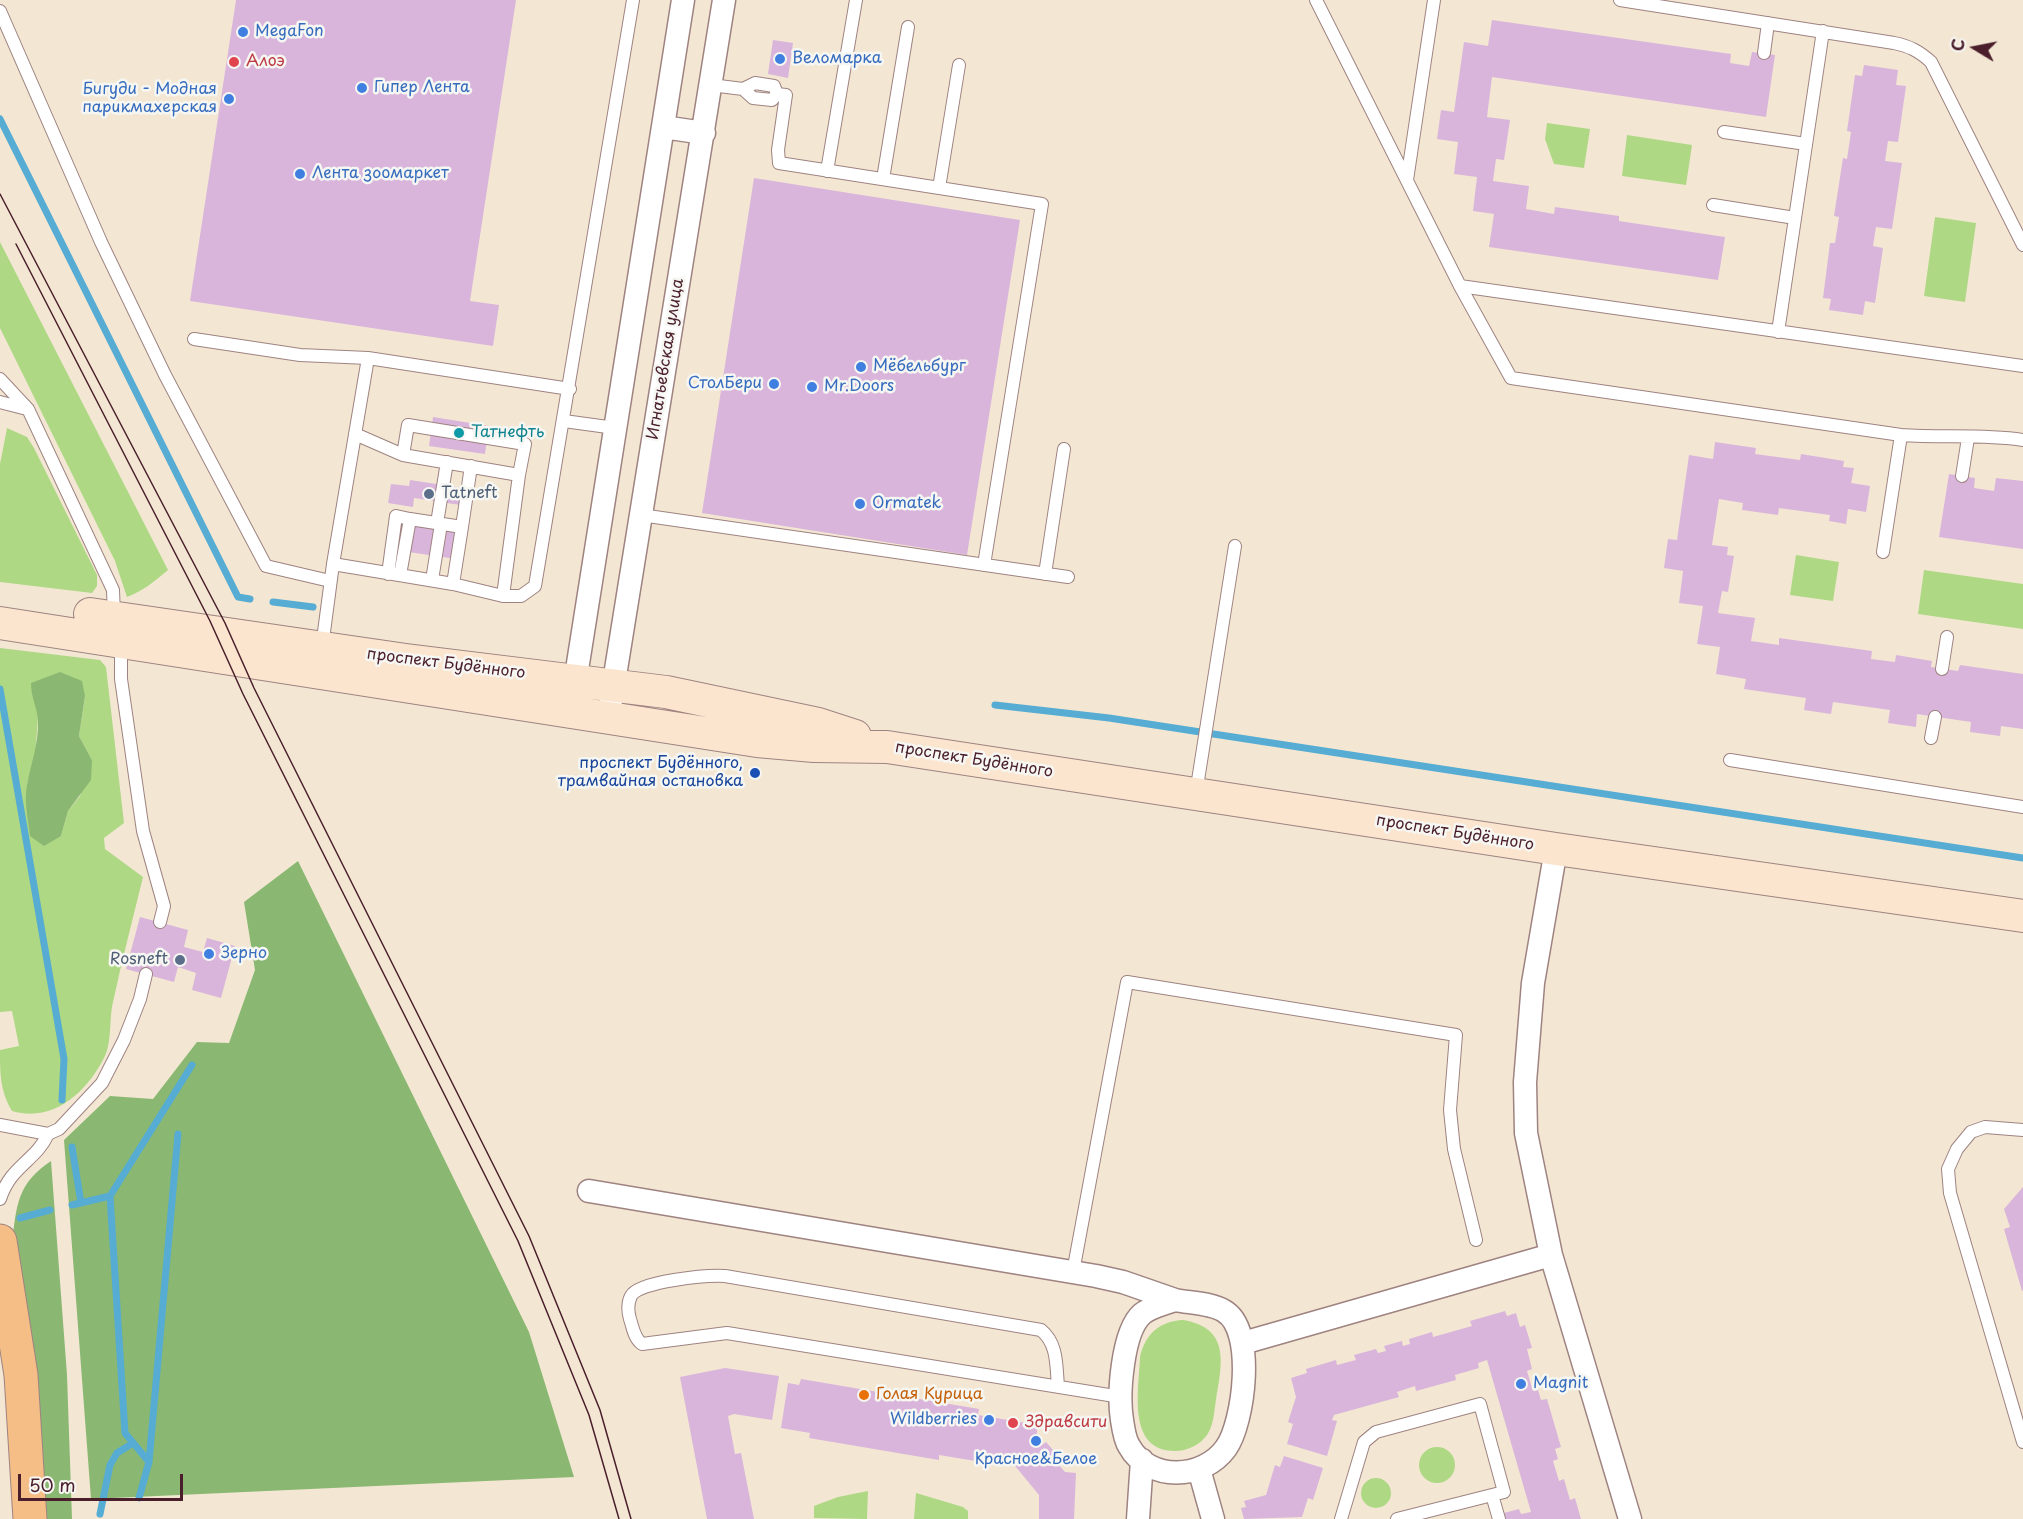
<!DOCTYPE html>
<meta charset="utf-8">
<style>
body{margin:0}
#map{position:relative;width:2023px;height:1519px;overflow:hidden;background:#f3e7d4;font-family:"Playpen Sans",sans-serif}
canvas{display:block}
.north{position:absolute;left:1945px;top:18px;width:60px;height:60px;-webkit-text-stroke:4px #f6f6f2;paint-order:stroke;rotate:280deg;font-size:16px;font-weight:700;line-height:24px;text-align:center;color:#4a1f2b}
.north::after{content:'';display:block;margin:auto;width:21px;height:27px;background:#4a1f2b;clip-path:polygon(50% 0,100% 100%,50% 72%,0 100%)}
.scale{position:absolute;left:18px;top:1474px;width:165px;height:27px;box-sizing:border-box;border:3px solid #4a1f2b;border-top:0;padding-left:8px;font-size:18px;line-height:21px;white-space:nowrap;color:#4a1f2b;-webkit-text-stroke:4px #f6f6f2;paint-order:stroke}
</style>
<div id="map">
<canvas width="2023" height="1519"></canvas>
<div class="north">С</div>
<div class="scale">50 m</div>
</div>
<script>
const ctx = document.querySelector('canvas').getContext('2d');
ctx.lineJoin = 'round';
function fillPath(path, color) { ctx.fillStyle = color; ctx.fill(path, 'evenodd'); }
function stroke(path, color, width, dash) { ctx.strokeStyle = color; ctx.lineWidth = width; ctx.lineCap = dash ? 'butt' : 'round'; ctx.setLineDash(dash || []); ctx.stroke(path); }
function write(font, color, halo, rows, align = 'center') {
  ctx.font = font + ' "Playpen Sans",sans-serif'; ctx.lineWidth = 5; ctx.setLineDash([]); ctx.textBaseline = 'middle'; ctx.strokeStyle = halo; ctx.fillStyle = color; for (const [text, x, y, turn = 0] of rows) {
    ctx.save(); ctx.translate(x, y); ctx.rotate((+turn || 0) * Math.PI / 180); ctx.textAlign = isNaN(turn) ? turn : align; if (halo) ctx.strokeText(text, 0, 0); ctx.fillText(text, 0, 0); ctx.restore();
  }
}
fillPath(new Path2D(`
 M1547,123L1590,129L1584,168L1554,164L1545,139Z
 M1627,135L1692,145L1686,185L1622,176Z
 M1935,217L1976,223L1965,302L1924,296Z
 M0,242L168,570C155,581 143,591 127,597L115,561L0,328Z
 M7,428L27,437L34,448L97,575V586L92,593L0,582V464Z
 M1796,555L1839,562L1833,601L1790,595Z
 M1924,570L2023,584V629L1918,614Z
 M0,648L100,660L106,667L124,823L104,838L105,849L143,877C133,918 122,960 113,1002C109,1018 112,1041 105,1056C87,1092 54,1123 12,1111C0,1091 0,1073 0,1050L19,1046L12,1011L0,1012ZM85,696L79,736L92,760L80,796L68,811L61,836L27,784L35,757L38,718Z
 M1183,1320C1231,1328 1222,1364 1216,1400C1214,1411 1214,1425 1207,1435C1200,1445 1187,1451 1175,1451C1126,1451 1139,1388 1140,1357C1145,1334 1160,1321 1183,1320Z
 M1419 1465a18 18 0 1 1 36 0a18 18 0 1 1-36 0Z
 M1361 1493a15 15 0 1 1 30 0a15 15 0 1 1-30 0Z
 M868,1491L867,1519L814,1518V1506L838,1497Z
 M916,1493L963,1507L968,1511V1519H914Z`), '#aed884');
fillPath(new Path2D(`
 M60,672L82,681L85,696L79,736L92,760L91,780L68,811L61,836L44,846L30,836C28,819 24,802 27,785C31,763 39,743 38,720C37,707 31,698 31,683Z
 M298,861L529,1332L574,1477L91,1499L64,1140L110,1096L153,1099L197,1042L229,1043L255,970L244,902Z
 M51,1161L67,1375L72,1519H43L12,1242C17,1204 17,1184 51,1161Z`), '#8ab872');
stroke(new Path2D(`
 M0,119L238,597L250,599
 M273,602L313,607
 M0,689L64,1059L62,1100
 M995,705L1109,718L2023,858
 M72,1147L81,1203
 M110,1196L125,1433L149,1462
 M72,1205L110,1196L192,1065
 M20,1218L50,1210
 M139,1498L149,1462L178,1134
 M100,1514L110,1465L117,1453L133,1443`), '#56acd2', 7);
fillPath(new Path2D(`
 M236,0H516L470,301L499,305L493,346L190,301Z
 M1492,20L1731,54L1730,63L1749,66L1752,52L1775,55L1766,117L1492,77L1487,117L1510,120L1504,160L1496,159L1493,181L1529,186L1526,209L1554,214L1555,207L1619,216V221L1725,237L1718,280L1489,247L1494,214L1473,211L1477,177L1454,174L1458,142L1437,139L1441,110L1454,112L1464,42L1488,46Z
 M773,40L793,43L788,78L768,74Z
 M1864,65L1898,70L1896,85L1906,86L1898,142L1888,141L1885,161L1902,163L1892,229L1876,227L1873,246L1883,248L1875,303L1865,301L1863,315L1829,310L1831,299L1823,298L1830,243H1835L1839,217L1834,216L1843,158L1847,159L1851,132L1847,131L1855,75L1862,76Z
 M754,178L1020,220L967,555L702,513Z
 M433,417L489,426L485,454L429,446Z
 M1715,442L1756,448L1755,454L1800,460L1801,454L1844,461L1843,467L1854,468L1851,483L1870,486L1866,512L1848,509L1846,524L1829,521L1830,515L1779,508L1778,515L1742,510L1743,503L1719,499L1712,545L1728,547L1727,555L1734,556L1728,592L1722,591L1718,613L1755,618L1751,641L1779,645V638L1872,651L1871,659L1895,662L1896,655L1932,661L1931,667L1958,671L1960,665L2023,674V729L2001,726L2000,736L1970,732L1971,722L1917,714L1916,727L1888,723L1890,710L1833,702L1831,714L1804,710L1806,698L1744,689L1746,679L1716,674L1720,647L1697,644L1703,606L1679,603L1683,571L1664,568L1668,539L1677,540L1689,455L1713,459Z
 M1949,474L1975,478L1974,488L1994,491L1996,478L2023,481V549L1939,537Z
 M410,480L469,489L467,506L414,498L413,507L388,503L391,484L409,486Z
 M392,522L460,532L456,559L388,549Z
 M140,917L188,930L184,947L203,952L207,938L235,946L221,998L192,990L196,973L178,967L174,982L126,969Z
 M2023,1187V1290L2022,1291L2004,1229L2010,1227L2004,1209Z
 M1505,1311L1507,1316L1516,1313L1520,1327L1525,1325L1532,1348L1527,1349L1532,1369L1527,1371L1533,1391L1538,1390L1541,1400L1547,1399L1561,1447L1555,1449L1558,1459L1553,1461L1559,1481L1564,1479L1570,1500L1575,1498L1581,1519H1506L1504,1513L1519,1509L1521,1514L1531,1512L1487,1360L1478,1363L1479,1368L1455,1375L1456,1380L1416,1391L1415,1386L1397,1392L1399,1397L1334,1415L1332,1420L1337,1421L1327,1456L1287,1444L1293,1424L1288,1422L1296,1397L1291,1378L1307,1373L1306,1369L1336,1360L1337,1365L1356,1360L1354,1355L1376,1349L1378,1353L1386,1351L1384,1346L1402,1341L1403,1346L1410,1344L1409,1339L1432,1332L1433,1337L1472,1326L1470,1321Z
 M725,1368L779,1376L772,1420L734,1414L728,1416L735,1454L741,1453L754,1519H707L680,1377Z
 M801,1379L979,1409L978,1415L1038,1425L1036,1438L1042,1445L1046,1442L1061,1459L1057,1463L1065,1472L1076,1473L1074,1519H1039V1495L1011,1461L1001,1459L1000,1465L939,1455V1460L809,1438L810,1433L781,1428L788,1383L799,1385Z
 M1284,1456L1323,1468L1313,1500L1308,1498L1302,1517L1244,1519L1241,1508L1246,1507L1244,1501L1266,1495L1275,1465L1280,1467Z`), '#d9b5db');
const lane = new Path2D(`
 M1316,0L1460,286L1511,378L1901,435C1942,438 1983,434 2023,440
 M1620,0L1894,43C1909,46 1919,51 1931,62L2023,245
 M0,11L101,242L165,375L266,566L330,581
 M1764,53L1768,23
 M711,85L743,89L755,83L774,86L777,94
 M743,89L753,98L772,100L777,94
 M777,94L786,95L778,150L779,163L1042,204L984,565
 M1724,132L1806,144
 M827,171L856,0
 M883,179L908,27
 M1407,180L1434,0
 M939,188L959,65
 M1713,205L1795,218
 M1460,286L2023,366
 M1778,332L1823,31
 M194,339L300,355L368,358L570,389
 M0,379L28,409L113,590L114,615
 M0,402L27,409
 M564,421L615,428
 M355,434L403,455L519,475L525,444L408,425L403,455
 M1962,476L1968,438
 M641,515L1068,577
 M437,523L447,462
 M462,527L471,466
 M1883,552L1901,435
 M333,564L453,584L503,596H521L535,586L633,0
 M388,574L396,516L410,519
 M1045,574L1064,449
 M400,575L410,519L462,527L453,584
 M432,580L441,524
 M503,596L519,475
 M121,644V679L143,831L164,906L160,922
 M322,647L333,564L368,358
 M1942,669L1947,637
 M1931,738L1935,717
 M1730,760L2023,807
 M1196,793L1235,546
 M0,1125L48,1134L59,1129L102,1083L124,1040L140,999L146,974
 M2023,1130L1985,1127L1971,1132L1957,1149L1948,1169L1950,1193L2023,1442
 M0,1199C11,1165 36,1161 48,1134
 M1073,1272L1127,982L1456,1035L1450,1110L1454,1149L1476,1240
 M1058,1386C1056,1365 1058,1344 1041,1330L725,1276C707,1275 639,1281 631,1296C627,1304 628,1312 630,1319C633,1328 634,1338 642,1344L727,1333L1121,1397
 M1492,1495L1499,1519
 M1341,1519L1364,1442L1376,1432L1480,1404L1504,1492L1397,1519`);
const street = new Path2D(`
 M663,127L704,133
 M573,695L683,0
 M608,719L724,0
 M1556,849L1533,983L1525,1082L1526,1133L1551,1255L1630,1519
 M589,1191L1096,1276L1123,1282L1175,1300
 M1175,1300C1190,1303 1211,1303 1224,1311C1256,1329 1244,1423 1226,1448C1203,1480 1149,1482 1129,1446C1125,1440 1123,1427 1122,1420C1118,1395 1122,1332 1142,1314C1150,1307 1164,1304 1175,1300Z
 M1243,1343L1551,1255
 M1199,1469L1213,1519
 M1138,1519L1142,1460`);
const secondary = new Path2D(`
 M90,614L406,660L666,692L818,724L855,736
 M0,623L757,741L814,746L887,747L1556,849L2023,916`);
const primary = new Path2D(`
 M0,1241L21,1375L30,1519`);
stroke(lane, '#9e8380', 14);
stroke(street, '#9e8380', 25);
stroke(secondary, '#9e8380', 34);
stroke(primary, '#9e8380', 35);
stroke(lane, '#fff', 12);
stroke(street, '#fff', 22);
stroke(secondary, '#fbe5cf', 32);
stroke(primary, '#f6be87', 33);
stroke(new Path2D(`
 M0,194L225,623L254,688L529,1236L600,1410L631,1519
 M16,244L210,621L243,694L518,1241L589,1415L619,1519`), '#4a1f2b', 1.5);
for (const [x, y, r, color] of [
 [243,32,6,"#3f7fe0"],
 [780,59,6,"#3f7fe0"],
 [234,62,6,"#e0444e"],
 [362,88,6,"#3f7fe0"],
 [229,99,6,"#3f7fe0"],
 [300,174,6,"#3f7fe0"],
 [861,367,6,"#3f7fe0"],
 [774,384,6,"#3f7fe0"],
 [812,387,6,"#3f7fe0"],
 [459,433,6,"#0f9aa8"],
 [429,494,6,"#5c6f8a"],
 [860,504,6,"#3f7fe0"],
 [755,773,6,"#1a4fb4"],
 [209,954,6,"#3f7fe0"],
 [180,960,6,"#5c6f8a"],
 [1521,1384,6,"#3f7fe0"],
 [864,1395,6,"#e8710a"],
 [989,1420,6,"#3f7fe0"],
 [1013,1423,6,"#e0444e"],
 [1036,1441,6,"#3f7fe0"]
]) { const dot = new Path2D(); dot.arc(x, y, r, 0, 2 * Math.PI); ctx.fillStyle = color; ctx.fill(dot); stroke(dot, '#f6f6f2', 2); }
write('16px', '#366cbe', '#f6f6f2', [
 ["MegaFon",255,32],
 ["Веломарка",792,59],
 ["Гипер Лента",374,88],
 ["Бигуди - Модная",217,90,"right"],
 ["парикмахерская",217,108,"right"],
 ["Лента зоомаркет",312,174],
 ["Мёбельбург",873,367],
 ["СтолБери",762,384,"right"],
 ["Mr.Doors",824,387],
 ["Ormatek",872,504],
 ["Зерно",221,954],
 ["Magnit",1533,1384],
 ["Wildberries",977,1420,"right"],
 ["Красное&Белое",1036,1460,"center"]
], 'left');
write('16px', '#be3a42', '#f6f6f2', [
 ["Алоэ",246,62],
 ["Здравсити",1025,1423]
], 'left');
write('16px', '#4a1f2b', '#f6f6f2', [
 ["Игнатьевская улица",666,359,-81],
 ["проспект Будённого",446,664,7],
 ["проспект Будённого",974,760,9],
 ["проспект Будённого",1455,833,9]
]);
write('16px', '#0d838f', '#f6f6f2', [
 ["Татнефть",471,433]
], 'left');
write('16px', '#4e5e75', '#f6f6f2', [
 ["Tatneft",441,494],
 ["Rosneft",168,960,"right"]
], 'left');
write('16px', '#164399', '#f6f6f2', [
 ["проспект Будённого,",743,764],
 ["трамвайная остановка",743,782]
], 'right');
write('16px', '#c56008', '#f6f6f2', [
 ["Голая Курица",876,1395]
], 'left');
</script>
